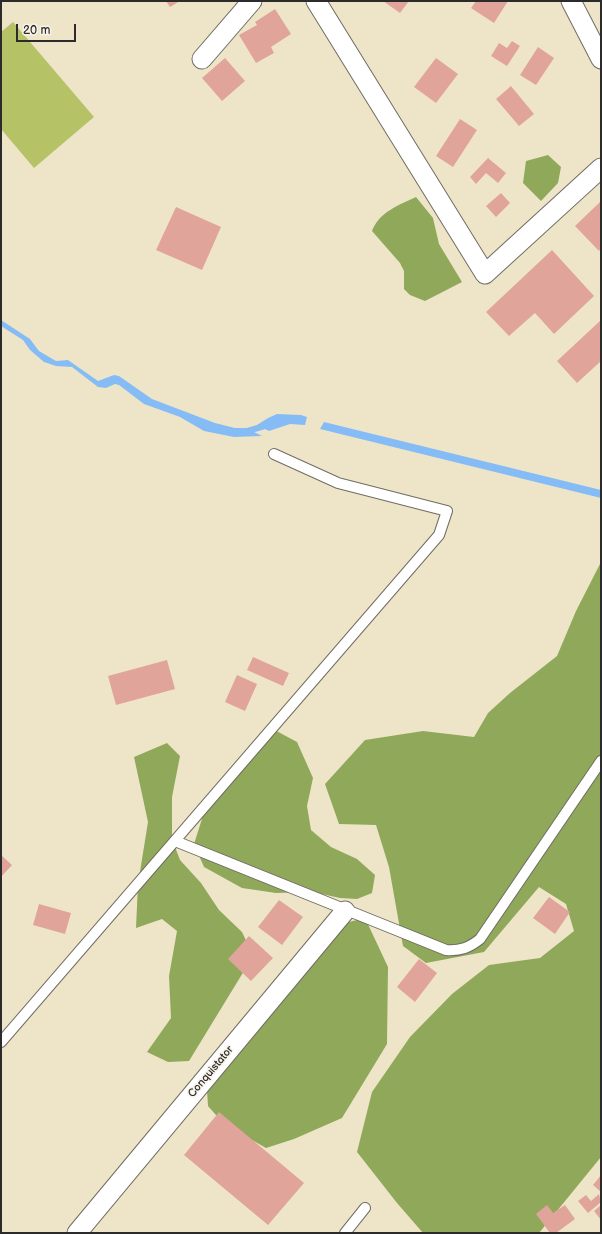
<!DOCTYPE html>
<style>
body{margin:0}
#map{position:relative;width:602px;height:1234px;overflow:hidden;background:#eee5c9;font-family:"Balsamiq Sans",sans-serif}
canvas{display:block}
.frame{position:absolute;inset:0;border:2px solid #2b2b2b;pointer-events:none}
.scale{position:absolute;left:16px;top:24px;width:60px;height:18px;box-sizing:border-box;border:2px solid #2b2b2b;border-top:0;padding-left:5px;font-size:12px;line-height:14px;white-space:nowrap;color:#2b2b2b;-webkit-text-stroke:3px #f7f3e8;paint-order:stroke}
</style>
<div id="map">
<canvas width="602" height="1234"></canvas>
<div class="frame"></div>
<div class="scale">20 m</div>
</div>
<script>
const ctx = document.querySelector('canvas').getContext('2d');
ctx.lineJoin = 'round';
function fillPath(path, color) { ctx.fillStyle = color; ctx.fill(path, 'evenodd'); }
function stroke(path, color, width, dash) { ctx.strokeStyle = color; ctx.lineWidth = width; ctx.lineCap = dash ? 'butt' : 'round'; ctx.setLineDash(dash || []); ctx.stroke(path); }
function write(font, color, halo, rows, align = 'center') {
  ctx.font = font + ' "Balsamiq Sans",sans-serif'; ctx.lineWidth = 3; ctx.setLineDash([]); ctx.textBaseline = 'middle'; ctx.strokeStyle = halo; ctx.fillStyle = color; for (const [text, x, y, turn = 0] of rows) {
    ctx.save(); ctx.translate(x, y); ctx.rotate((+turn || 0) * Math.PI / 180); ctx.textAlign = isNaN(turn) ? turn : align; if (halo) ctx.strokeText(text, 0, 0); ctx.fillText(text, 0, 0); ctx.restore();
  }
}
fillPath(new Path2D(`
 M13,22L94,117L34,168L1,129V32Z`), '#b5c265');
fillPath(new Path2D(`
 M548,155L561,167L558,183L541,201L523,183L526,161Z
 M416,197L433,218L439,244L462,282L425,301L410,295L404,289V271L400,263L372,231C379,212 399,205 416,197Z
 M601,562V1157L539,1233H423L397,1203L357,1152L372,1092L410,1037L452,994L489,965L540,958L574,931L566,904L539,887L484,952L426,963L403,946L389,867L376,825L339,824L325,784L365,740L423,731L474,737L488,713L510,693L557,656L576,611Z
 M269,727L297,742L313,778L307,806L311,830L331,847L357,859L375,875L372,893L357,899L340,898L313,892L276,893L242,888L204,867L194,844L207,803Z
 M167,743L180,756L172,797V839L180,860L201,883L219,910L242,932L251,951L244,971L189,1061L168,1062L147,1052L171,1018L169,976L177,931L162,919L136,928L138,884L148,822L134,757Z
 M365,918L388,967L387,1044L342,1118L294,1139L266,1148L224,1124L208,1106L206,1074L333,926Z`), '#90a85a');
fillPath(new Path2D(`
 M1,320L30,339L39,351L56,361L68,360L98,381L114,375L119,376L152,399L215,423L235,428H246L262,436L234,437L204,431L180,417L144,404L119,385L115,384L106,388L98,387L72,367L56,366L44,362L30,350L23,340L1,326Z
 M277,414L301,415L307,417L305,425L290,424L269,431L257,425L268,418Z
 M324,422L601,490V498L320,429Z`), '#86bcf5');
stroke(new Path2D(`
 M244,432L268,425`), '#86bcf5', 6);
fillPath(new Path2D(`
 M166,1H180L170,7Z
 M383,1H409L400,13Z
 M476,1H508L494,23L471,8Z
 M275,9L291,34L271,47L274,53L256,63L239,35L257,25L255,22Z
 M512,41L520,46L507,66L491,56L499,43L507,48Z
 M538,47L554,58L536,85L520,75Z
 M225,58L245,81L222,101L202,78Z
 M436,58L458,74L436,103L414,87Z
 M511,86L534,114L519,126L496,99Z
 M460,119L477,130L453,167L436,156Z
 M488,158L506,173L498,183L486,173L476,184L470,177Z
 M501,193L510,203L496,217L486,206Z
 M601,201V248L599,251L575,226Z
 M176,207L221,227L202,270L156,250Z
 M552,250L594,296L554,334L535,313L509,336L486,312Z
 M601,320V361L577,383L557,361Z
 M253,657L289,673L283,686L247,670Z
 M167,660L175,689L116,705L108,676Z
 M237,675L257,684L245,711L225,702Z
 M1,855L12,865L1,877Z
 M549,897L570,912L555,934L533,918Z
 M279,900L303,917L282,945L258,927Z
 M39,904L71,913L65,934L33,925Z
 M249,936L273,958L251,981L228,959Z
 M419,959L437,973L415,1002L397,987Z
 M219,1112L304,1183L268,1225L184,1155Z
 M601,1175V1192L593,1185Z
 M599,1194L601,1202L588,1213L578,1201L586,1195L591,1201Z
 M547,1205L553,1213L565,1205L575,1219L556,1233H550L536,1214Z
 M601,1205V1220L594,1211Z`), '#e1a49a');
const service = new Path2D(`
 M175,841L446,950C460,951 469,948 480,939L601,761
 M1,1042L439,535L447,511L338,483L274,454
 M345,1233L365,1208`);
const minor = new Path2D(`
 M316,1L485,274L601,168
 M571,1L601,59
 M202,59L252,1
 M77,1233L345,911`);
stroke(service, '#6f6c62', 12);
stroke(minor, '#6f6c62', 21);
stroke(service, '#fff', 10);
stroke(minor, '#fff', 19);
write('11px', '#2b2b2b', '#f7f3e8', [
 ["Conquistator",211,1072,-50]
]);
</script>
